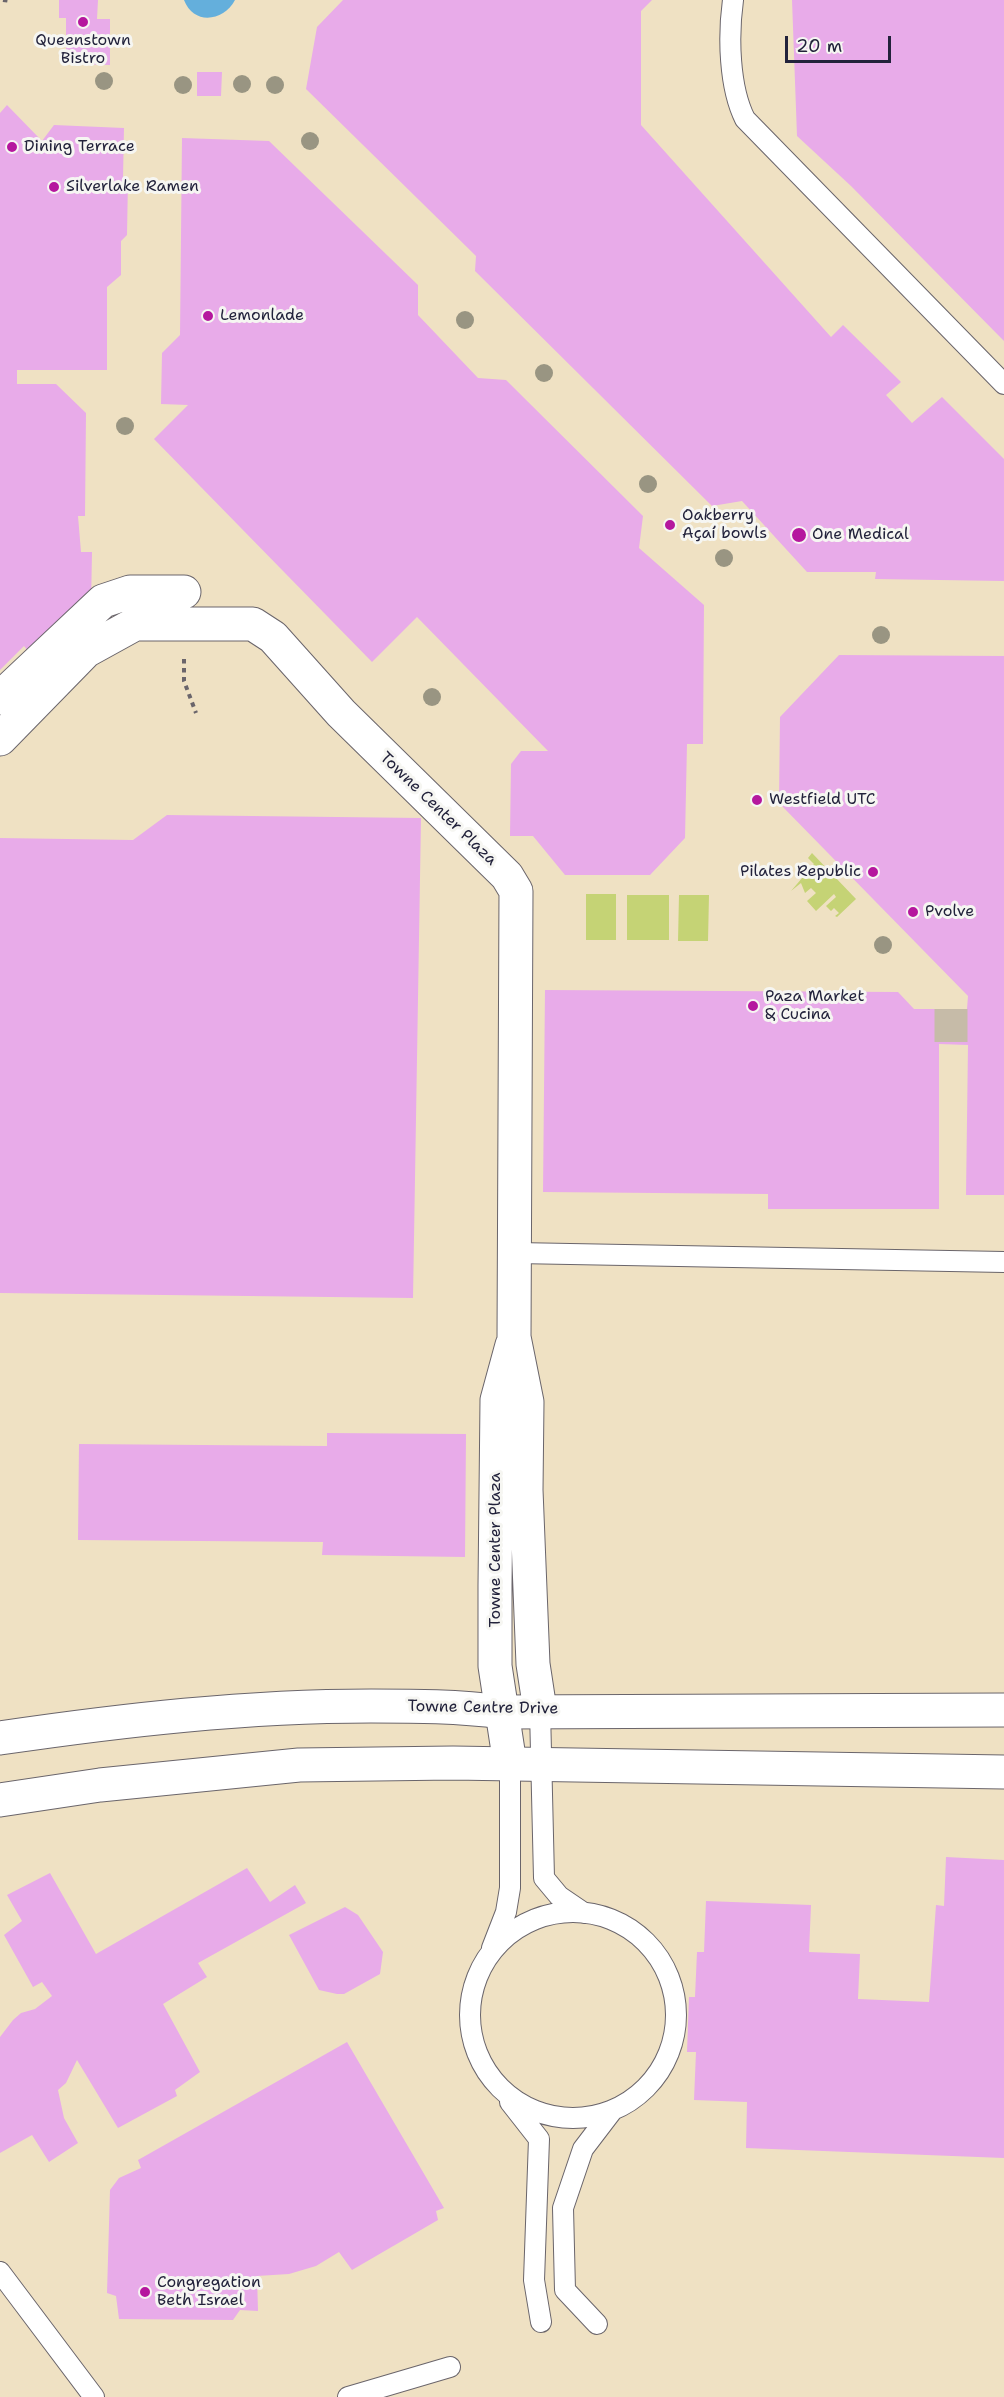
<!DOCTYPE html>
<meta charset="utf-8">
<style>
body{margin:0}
#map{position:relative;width:1004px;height:2397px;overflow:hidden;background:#efe1c3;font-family:"Shantell Sans",sans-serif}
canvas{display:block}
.scale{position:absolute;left:785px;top:36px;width:106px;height:27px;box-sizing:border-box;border:3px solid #22223b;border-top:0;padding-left:8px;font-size:18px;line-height:21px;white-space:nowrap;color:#22223b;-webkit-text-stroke:4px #f6f6f2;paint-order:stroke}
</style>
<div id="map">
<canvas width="1004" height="2397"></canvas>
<div class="scale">20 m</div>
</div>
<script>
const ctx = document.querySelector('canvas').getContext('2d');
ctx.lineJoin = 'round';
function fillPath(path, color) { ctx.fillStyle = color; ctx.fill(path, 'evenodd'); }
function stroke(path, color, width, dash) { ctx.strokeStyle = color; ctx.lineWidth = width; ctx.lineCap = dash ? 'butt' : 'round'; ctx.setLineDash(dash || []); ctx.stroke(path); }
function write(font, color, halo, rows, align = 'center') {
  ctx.font = font + ' "Shantell Sans",sans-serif'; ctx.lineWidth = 6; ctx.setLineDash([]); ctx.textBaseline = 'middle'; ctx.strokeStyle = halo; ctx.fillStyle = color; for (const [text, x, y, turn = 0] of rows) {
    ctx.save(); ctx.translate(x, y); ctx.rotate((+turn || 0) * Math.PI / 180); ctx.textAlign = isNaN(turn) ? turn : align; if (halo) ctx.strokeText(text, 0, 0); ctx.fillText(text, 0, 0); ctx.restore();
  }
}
fillPath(new Path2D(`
 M812,853L856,899L837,917L835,916L839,913L834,908L831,911L826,906L836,897L834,894L816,911L807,901L816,893L811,888L805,893L801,883L791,891L814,864L808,858Z
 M586,894H616V940H586Z
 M627,895H669V940H627Z
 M679,895H709L708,941H678Z`), '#c5d375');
fillPath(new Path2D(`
 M184,0H235C224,21 194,26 184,0Z`), '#64afdc');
fillPath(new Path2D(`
 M59,0H98L97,19H110V65L66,64V18H59Z
 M343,0H652L641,11V125L831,337L843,325L901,382L886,395L912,423L942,397L1004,459V581L875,579L876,572H807L742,501L712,506L475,271L476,256L306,89L317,27Z
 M792,0H1004V341L851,186L797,136Z
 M197,72H222L221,96H197Z
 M7,105L42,141L54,125L124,128L123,178L128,179L127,235L121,241V275L107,287V370H17V384H56L86,413L85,516H78L81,552H92L91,605L28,651L24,646L0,670V113Z
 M182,138L269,141L418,285V315L478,378L506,380L643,516L639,548L704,605L703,744H687L685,838L650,875H565L533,836H510L511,764L521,751H548L417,617L372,662L154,439L188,405L161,404L162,353L180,335Z
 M839,655L1004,656V1195H966L968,1045L939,1044V1209H768V1194L543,1192L545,990L898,992L914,1009H967L968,996L779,803L780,717Z
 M167,815L421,818L413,1298L0,1293V838L133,840Z
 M327,1433L466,1434L465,1557L322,1555L323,1542L78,1540L79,1444L327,1446Z
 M946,1857L1004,1860V2158L746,2148L747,2102L694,2100L696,2052H687L689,1997H695L697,1952H704L706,1901L811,1905L809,1952L860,1954L858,1999L929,2002L936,1905L944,1906Z
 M247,1868L270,1902L295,1885L306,1903L198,1963L207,1977L163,2004L200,2072L175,2090L177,2096L118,2128L77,2060L66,2083L58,2090L64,2118L78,2143L49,2162L32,2135L0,2153V2037L13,2020L21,2013L35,2009L52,1996L42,1982L33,1987L4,1935L22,1921L7,1895L50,1873L96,1954Z
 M345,1907L358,1915L383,1952L380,1974L344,1994H337L319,1990L289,1935Z
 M347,2042L444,2208L436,2211L438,2220L352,2270L339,2252L316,2266L289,2274L257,2276L258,2311L240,2310L233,2320L119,2319L116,2296L107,2293L110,2190L119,2178L141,2168L138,2160Z`), '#e8abe9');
stroke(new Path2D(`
 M951,1009V1044`), '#c6bba8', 33, [33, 16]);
const lane = new Path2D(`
 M733,0C728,36 729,87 745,119L1004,384
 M516,1253L1004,1262
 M540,1710L544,1878L559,1896L584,1913
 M470 2015a103 103 0 1 1 206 0a103 103 0 1 1-206 0Z
 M492,1948L506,1912L510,1888V1764
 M510,2102L539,2139L534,2280L541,2322
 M0,2272L94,2397
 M597,2324L565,2290L563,2208L583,2149L612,2111
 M348,2397L450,2367`);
const street = new Path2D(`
 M0,698L103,601L130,592H184
 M0,739L86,651L135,624H253L273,637L341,713L507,876L516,891L514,1337L527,1402L526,1490L533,1664L540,1710
 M510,1764L495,1666V1585L497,1400L512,1345`);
const secondary = new Path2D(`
 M0,1738C123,1720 246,1706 371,1706C415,1706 458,1706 502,1712L1004,1710
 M0,1800L100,1785L299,1765L453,1763L1004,1772`);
stroke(lane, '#6a656b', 22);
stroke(street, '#6a656b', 35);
stroke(secondary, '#6a656b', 35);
stroke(new Path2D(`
 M3,0L10,1
 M184,659V681L196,713`), '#6a656b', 4, [4.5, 4.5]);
stroke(lane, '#fff', 20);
stroke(street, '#fff', 33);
stroke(secondary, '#fff', 33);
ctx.fillStyle = '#999582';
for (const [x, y] of [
 [104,81],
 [242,84],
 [183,85],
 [275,85],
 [310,141],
 [465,320],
 [544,373],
 [125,426],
 [648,484],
 [724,558],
 [881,635],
 [432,697],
 [883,945]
]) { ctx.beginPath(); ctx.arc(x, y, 9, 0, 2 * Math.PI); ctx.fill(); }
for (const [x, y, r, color] of [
 [83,22,6,"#b5179e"],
 [12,147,6,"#b5179e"],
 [54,187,6,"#b5179e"],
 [208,316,6,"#b5179e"],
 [670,525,6,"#b5179e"],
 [799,535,8,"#b5179e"],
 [757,800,6,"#b5179e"],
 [873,872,6,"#b5179e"],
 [913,912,6,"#b5179e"],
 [753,1006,6,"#b5179e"],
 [145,2292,6,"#b5179e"]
]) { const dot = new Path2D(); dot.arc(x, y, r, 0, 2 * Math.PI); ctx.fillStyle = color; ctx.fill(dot); stroke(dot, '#f6f6f2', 2); }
write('16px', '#22223b', '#f6f6f2', [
 ["Queenstown",83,41,"center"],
 ["Bistro",83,59,"center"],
 ["Dining Terrace",24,147],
 ["Silverlake Ramen",66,187],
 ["Lemonlade",220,316],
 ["Oakberry",682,516],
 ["Açaí bowls",682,534],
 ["One Medical",812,535],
 ["Westfield UTC",769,800],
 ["Pilates Republic",861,872,"right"],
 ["Pvolve",925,912],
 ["Paza Market",765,997],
 ["& Cucina",765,1015],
 ["Congregation",157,2283],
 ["Beth Israel",157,2301]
], 'left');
write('16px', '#22223b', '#f6f6f2', [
 ["Towne Center Plaza",438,809,44],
 ["Towne Center Plaza",496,1550,-90],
 ["Towne Centre Drive",483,1708,1]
]);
</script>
